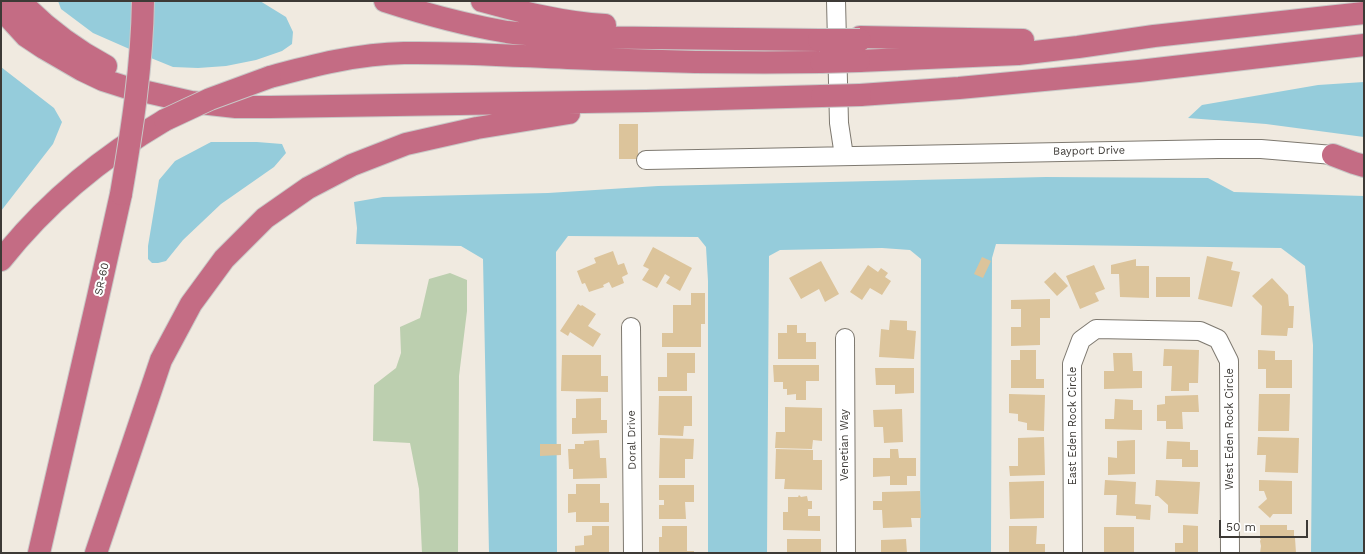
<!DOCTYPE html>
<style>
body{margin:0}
#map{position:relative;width:1365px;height:554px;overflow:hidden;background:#f0eae0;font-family:"Work Sans",sans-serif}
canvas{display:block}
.frame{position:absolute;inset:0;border:2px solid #3d3a36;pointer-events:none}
.scale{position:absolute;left:1219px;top:520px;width:89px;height:18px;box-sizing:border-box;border:2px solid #3d3a36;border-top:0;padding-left:5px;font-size:12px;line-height:14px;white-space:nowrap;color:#3d3a36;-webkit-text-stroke:3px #fff;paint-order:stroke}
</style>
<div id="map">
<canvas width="1365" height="554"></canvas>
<div class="frame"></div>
<div class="scale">50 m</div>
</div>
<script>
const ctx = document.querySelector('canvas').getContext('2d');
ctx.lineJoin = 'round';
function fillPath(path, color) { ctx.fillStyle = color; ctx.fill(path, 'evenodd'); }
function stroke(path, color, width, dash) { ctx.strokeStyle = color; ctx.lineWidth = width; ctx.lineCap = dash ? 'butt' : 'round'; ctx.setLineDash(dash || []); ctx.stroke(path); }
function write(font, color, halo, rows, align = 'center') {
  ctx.font = font + ' "Work Sans",sans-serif'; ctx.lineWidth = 4; ctx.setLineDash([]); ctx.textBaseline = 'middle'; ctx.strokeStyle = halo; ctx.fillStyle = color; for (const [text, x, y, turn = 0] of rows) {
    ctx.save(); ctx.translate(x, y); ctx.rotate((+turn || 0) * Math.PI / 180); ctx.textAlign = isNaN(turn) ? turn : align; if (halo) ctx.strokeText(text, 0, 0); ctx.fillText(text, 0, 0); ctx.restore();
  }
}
fillPath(new Path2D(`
 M450,273L467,280V311L459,376L458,553H422L419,489L410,443L373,441L374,385L396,368L401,353L400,327L420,318L429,279Z`), '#bccfaf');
fillPath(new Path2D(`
 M58,1H136L134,51L93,33L61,9Z
 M149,1H260L286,17L293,32L292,44L282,51L256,60L226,66L198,68L173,67L146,56Z
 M1,67L54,108L62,122L53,144L1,211Z
 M1364,82V137L1266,124L1188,118L1202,105L1318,85Z
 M211,142H257L282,144L286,153L274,167L221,204L183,240L166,261L158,263H152L148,259V246L159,180L175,161Z
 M1046,177L1208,178L1234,192L1364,196V553H1311L1313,345L1305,266L1281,248L996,244L992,258L991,553H920L921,259L910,250L882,248L780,250L769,256L767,553H708V281L706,247L698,237L568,236L556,252L557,553H489L483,259L461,246L356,244L357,228L354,202L383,197L548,193L658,186Z`), '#95ccdb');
fillPath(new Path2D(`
 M619,124H638V159H619Z
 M653,247L692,268L680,291L666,283L670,277L665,274L657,288L642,280L649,269L643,266Z
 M613,251L618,265L624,263L628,274L622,277L624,283L612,288L609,282L603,285L604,287L589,292L585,283L582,284L577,271L596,263L594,258Z
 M1207,256L1233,262L1231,270L1240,272L1232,307L1198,299Z
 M982,257L991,261L983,278L974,274Z
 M1136,259V266H1149V298L1120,297L1119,274H1111V265Z
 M821,261L839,294L825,302L819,289L801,299L789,278Z
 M868,265L878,272L881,268L888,273L885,277L891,281L882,295L870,288L862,300L850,292Z
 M1094,265L1105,289L1095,293L1099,301L1080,309L1066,276Z
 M1055,272L1068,286L1057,296L1044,282Z
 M1156,277H1190V297H1156Z
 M1272,278L1288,295L1289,306H1294L1293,328H1288L1287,336L1261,335L1262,306L1252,296Z
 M691,293H705V324H701V347H662V333H673V305H691Z
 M1050,299V318H1040V345L1011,346V327H1021V309H1011V300Z
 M578,304L581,306L582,305L596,314L588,326L601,334L593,347L570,332L568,336L560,331Z
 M890,320L907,321V330L916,331L914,359L879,357L881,329L889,330Z
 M787,325H797V333H806V342H816V359H778V333H787Z
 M1164,349L1199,350L1198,383H1189V391H1171L1172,366H1163Z
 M1020,350H1036V379H1044V388H1011V360H1020Z
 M1258,350L1275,351V360H1292V388H1266V369H1258Z
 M667,353H695V373H687V391H658V377H667Z
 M1113,353H1132L1133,371H1142V388L1104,389V371H1114Z
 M562,355H601V376H608V392L561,391Z
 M773,365H819V381H806V400H796V394L787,395V389H783V382H774Z
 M875,368H914V393L895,394V385H876Z
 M1009,394L1045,395L1044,431L1027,430V423L1018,421V414L1009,413Z
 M1259,394H1290L1289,431H1258Z
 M1198,395L1199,412H1182L1183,429H1166V421H1157V405L1165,404V396Z
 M659,396H692V426H684L683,436L658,435Z
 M601,398V420H607V433L572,434V418H576V399Z
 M1115,399L1133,400V410H1142V430L1105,429V419H1114Z
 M785,407L822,408V441L813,440L812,449L775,448L776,432H785Z
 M902,409L903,442L884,443L883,427H874L873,410Z
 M1044,437L1045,475L1010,476L1009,466H1018V438Z
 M1258,437L1299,438L1298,473L1265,472L1266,455H1257Z
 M660,438L694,439L693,459H685V478H659Z
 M599,440L600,458H606L607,478L573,479V469H569L568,449H575V444H584V441Z
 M1135,440V474L1108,475V457L1117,458V441Z
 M1167,441L1190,442V450H1198V467H1182V459H1166Z
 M540,444H561V455L540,456Z
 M776,449L813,450V460H822V490L784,489L785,479H775Z
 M890,449H898L899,458H916V476H907V485H890V476L873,477V458H890Z
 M1105,480L1136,482L1135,504L1151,505L1150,520L1136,519V516L1116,515L1117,495H1104Z
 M1156,480L1200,482L1198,514L1168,513V505L1158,496H1155Z
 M1259,480L1292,481V514H1273L1270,518L1258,507L1267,499L1264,491H1259Z
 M1044,481V518L1010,519L1009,482Z
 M576,484H600V503H609V522H576V512L568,513V494H576Z
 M659,485H694V502H685L686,519H659V505H664V500H659Z
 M920,491L921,518H911L912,527L883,528L882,510H873V501H882V492Z
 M799,495L801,497L807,496L808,501H812V509H808V516H820V531L783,530V512H788V497H798Z
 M1183,525L1198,526V553H1175V543H1183Z
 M1260,525H1287V530H1294V538H1295L1296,553H1260L1261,546L1260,541L1261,539H1260Z
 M592,526H609V553H575V546L584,545V536L592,535Z
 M662,526H687V551H694V553L659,552V537H662Z
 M1009,526H1037L1036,544H1045V553H1009Z
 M1104,527H1134V553H1104Z
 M787,539H821V553H787Z
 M906,539L907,553H881V540Z`), '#dcc49b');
const minor = new Path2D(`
 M836,1L839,123L844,156
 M646,160L1218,149H1261L1333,155
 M631,327L633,553
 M845,338L846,553
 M1073,553L1072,364L1081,340L1096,329L1200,331L1218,339L1229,361L1230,553`);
const highway = new Path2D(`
 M20,1C45,27 74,49 106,66
 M385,1C425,14 466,25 507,32C528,35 550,35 571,37L819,40
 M482,1C522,12 563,23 605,25
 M1,9L26,36L44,48L82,70L103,80L125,87L191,102L236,107H270L646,101L822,96
 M860,37L1023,40
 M859,61L1018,54L1078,47L1154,36L1364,13
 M270,77C314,65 358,54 404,53C467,52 531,57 594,59C670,62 746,63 821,62
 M860,95L959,88L1139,71L1364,45
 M1333,155L1354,163L1364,166
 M1,260C46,203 102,157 165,120
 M39,553L98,297L121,194
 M96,553L161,360L191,304L224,259L265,218L308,188L352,165L406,144L477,128L569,113`);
stroke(minor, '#7e7970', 20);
stroke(highway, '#c9c8c7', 24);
stroke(minor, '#fff', 18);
stroke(highway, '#c46c84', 22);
const highwayBridge = new Path2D(`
 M819,40H860
 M821,62L859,61
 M822,96L860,95
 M165,120L210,99L270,77
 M121,194C132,130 142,66 143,1`);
stroke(highwayBridge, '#c9c8c7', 24, []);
stroke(highwayBridge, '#c46c84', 22);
write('11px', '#3d3a36', '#fff', [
 ["Bayport Drive",1089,151,-1],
 ["SR-60",102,279,-78],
 ["East Eden Rock Circle",1073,426,-90],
 ["West Eden Rock Circle",1230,429,-90],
 ["Doral Drive",632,440,-91],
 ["Venetian Way",845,445,-90]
]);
</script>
